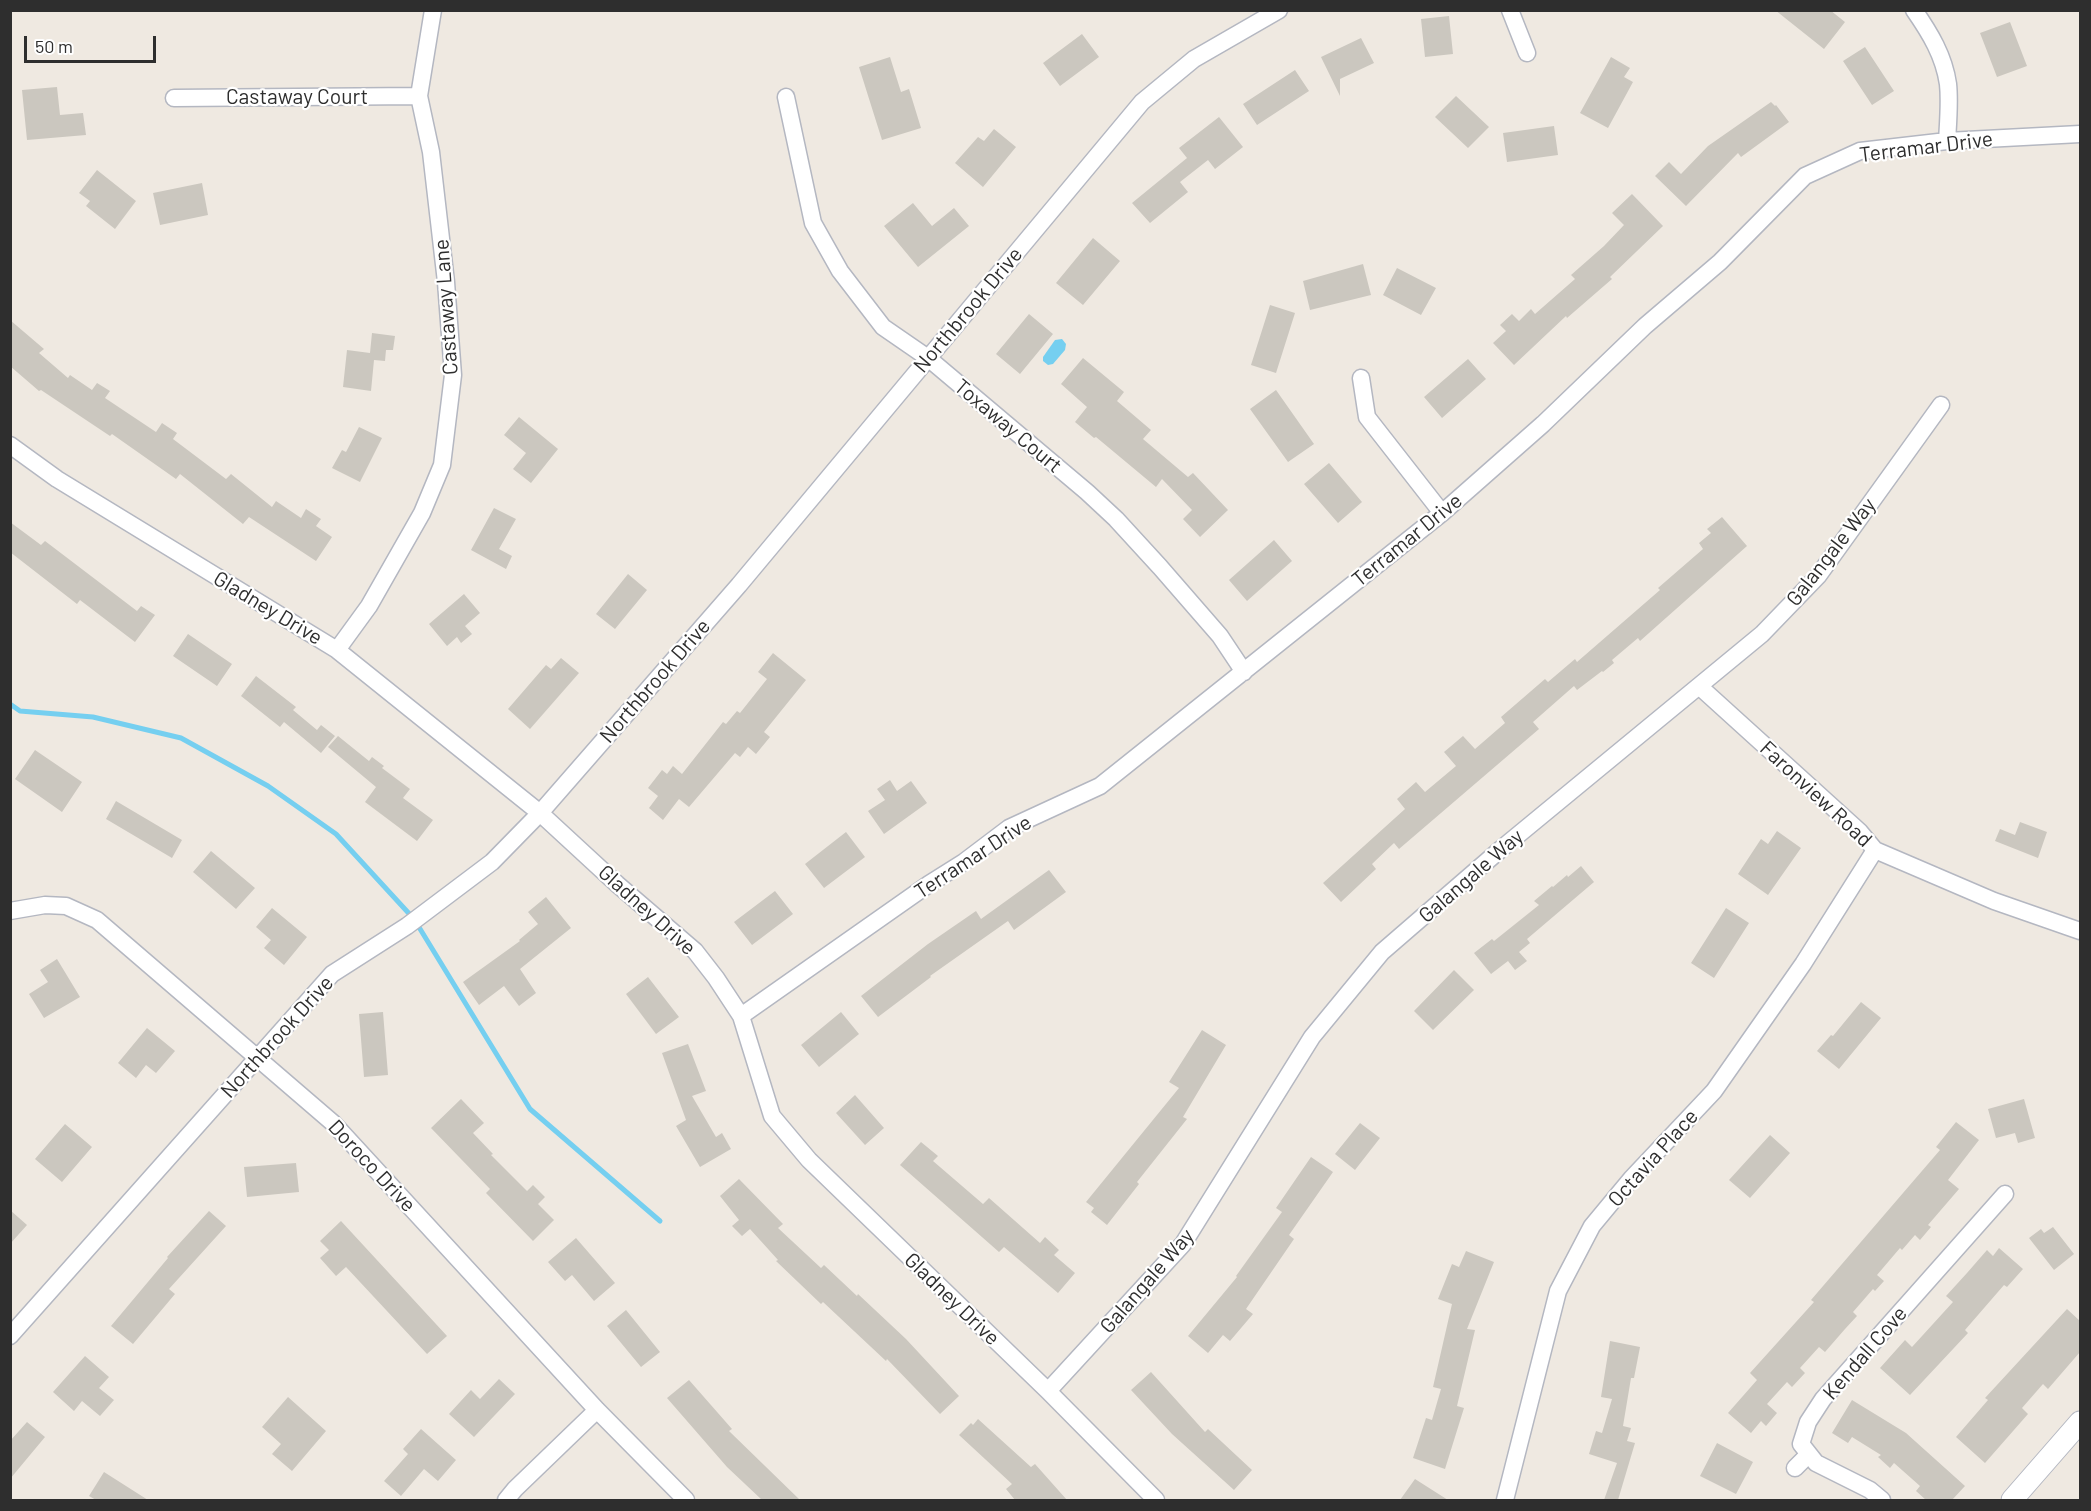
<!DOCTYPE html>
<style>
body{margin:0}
#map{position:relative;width:2091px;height:1511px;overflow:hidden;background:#efe9e1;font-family:Barlow,sans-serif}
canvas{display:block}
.frame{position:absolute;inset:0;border:12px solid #2e2e2e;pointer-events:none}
.scale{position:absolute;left:24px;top:36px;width:132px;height:27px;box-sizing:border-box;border:3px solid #2e2e2e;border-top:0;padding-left:8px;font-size:18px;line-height:21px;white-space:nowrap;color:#2e2e2e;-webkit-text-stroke:4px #fff;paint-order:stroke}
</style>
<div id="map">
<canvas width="2091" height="1511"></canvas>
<div class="frame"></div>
<div class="scale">50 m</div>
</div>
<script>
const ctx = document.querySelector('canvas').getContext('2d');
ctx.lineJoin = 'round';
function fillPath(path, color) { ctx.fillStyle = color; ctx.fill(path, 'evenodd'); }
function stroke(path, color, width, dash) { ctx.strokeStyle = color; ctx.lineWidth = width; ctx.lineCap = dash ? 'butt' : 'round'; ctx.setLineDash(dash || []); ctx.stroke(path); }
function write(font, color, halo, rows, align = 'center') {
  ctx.font = font + ' Barlow,sans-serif'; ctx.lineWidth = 4.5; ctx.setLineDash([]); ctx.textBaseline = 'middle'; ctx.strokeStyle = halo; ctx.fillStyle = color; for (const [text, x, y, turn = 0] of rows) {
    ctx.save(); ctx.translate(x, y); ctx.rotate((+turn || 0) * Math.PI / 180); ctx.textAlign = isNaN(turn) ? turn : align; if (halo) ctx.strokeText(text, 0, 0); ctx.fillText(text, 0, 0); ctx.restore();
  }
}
fillPath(new Path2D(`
 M1062,339L1066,344L1065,350L1053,364L1048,365L1043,361V357L1055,340Z`), '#75cff0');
stroke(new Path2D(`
 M10,704L20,711L93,717L181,738L268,786L336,834L414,919L530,1109L660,1221`), '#75cff0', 5);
fillPath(new Path2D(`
 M1775,10H1830L1845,22L1824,49Z
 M1449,16L1453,54L1425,57L1421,19Z
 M2010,22L2027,66L1997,77L1980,33Z
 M1082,34L1099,57L1060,86L1043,63Z
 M1361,38L1374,63L1340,79V96L1321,57Z
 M1865,47L1894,91L1872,105L1843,61Z
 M890,57L901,92L909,89L921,128L882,140L859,67Z
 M1611,57L1630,68L1624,77L1633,82L1608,128L1580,113Z
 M1295,70L1309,91L1257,125L1243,104Z
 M57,87L60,115L83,113L86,135L27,140L22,90Z
 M1456,96L1489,127L1468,148L1435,117Z
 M1771,102L1775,106L1776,105L1789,122L1741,157L1738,153L1686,206L1655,176L1669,162L1681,174L1708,146Z
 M1219,117L1243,147L1215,169L1208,160L1180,182L1188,192L1150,223L1132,203L1187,158L1179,148Z
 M1554,126L1558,155L1507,162L1503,133Z
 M994,129L1016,147L983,187L955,163L978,137L984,141Z
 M97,170L136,201L115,229L86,206L90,201L79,193Z
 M202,183L208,215L160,225L153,193Z
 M1632,194L1663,226L1610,277L1612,279L1567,318L1566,316L1514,365L1493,343L1506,331L1500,325L1512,314L1519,321L1531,309L1535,314L1575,279L1571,275L1604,246L1624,225L1612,213Z
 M913,203L932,226L954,208L969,226L918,267L884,226Z
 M1093,238L1120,261L1083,305L1056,283Z
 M1363,264L1371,295L1310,310L1303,281Z
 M1397,268L1436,288L1421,315L1383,295Z
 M1270,305L1295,313L1276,373L1251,365Z
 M1029,314L1053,334L1020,374L996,354Z
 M10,320L44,349L39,353L68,378L70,375L92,390L97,383L110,391L105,398L156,432L162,423L177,433L173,439L226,479L231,474L272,507L276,501L301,518L306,509L321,519L316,526L332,537L316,561L249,517L243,524L180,474L176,479L112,434L110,436L41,390L39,391L10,366Z
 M372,333L395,336L393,350H386L385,361L374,360L371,391L343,387L347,350L370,353Z
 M1083,358L1124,392L1117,401L1151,430L1143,439L1188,477L1193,473L1228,510L1200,537L1183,519L1192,510L1162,479L1156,487L1096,437L1094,438L1075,422L1087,407L1061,384Z
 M1468,359L1486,379L1442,418L1424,397Z
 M1276,390L1314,444L1288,462L1250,409Z
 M519,417L558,449L531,483L513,469L526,453L504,435Z
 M359,427L382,438L360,482L332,468L342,450L346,452Z
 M1329,463L1362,502L1338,523L1304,484Z
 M494,508L516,519L499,549L512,556L506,569L471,550Z
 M1722,517L1747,546L1640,641L1638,638L1612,660L1614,663L1603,672L1602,671L1577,690L1574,686L1533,722L1539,729L1399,849L1394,843L1372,864L1376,869L1341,902L1323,883L1405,809L1397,799L1416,782L1425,792L1456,766L1444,752L1463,736L1475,749L1505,723L1501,717L1545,679L1548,682L1575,659L1577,662L1660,590L1658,588L1703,549L1699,543L1711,533L1707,529Z
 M10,522L41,545L45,541L137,611L141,606L155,615L135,642L80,600L77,604L10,552Z
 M1274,540L1292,561L1247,601L1229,580Z
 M628,574L647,590L615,629L596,614Z
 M464,594L480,613L465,626L472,634L461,643L457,637L447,646L429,624Z
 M188,634L232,664L217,686L173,656Z
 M773,653L806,680L764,732L770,737L756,754L748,747L740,757L735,753L689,807L679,799L663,820L649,808L658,796L648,788L662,770L667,774L673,766L682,774L723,722L726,724L737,711L740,713L767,679L758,672Z
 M561,658L579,673L530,729L508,709L546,665L551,669Z
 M256,676L296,707L293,710L317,730L321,725L335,736L321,753L284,722L280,727L241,696Z
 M338,736L369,761L372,757L384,766L382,768L410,789L403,798L433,820L417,841L365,802L376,787L328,747Z
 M35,750L82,782L62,812L15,779Z
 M890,780L897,791L911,781L927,803L884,834L868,811L885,800L877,789Z
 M116,801L182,840L172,858L106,819Z
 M2020,822L2047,832L2038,858L1995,841L2000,829L2015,835Z
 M1777,831L1801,848L1768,895L1738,874L1761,839L1768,844Z
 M846,832L865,857L824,888L805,864Z
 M211,851L255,888L236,909L193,872Z
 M1581,866L1594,882L1527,939L1530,943L1519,952L1527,961L1515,970L1508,961L1491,974L1474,953L1492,939L1494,941L1539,905L1534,901L1552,886L1553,887L1567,875L1568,877Z
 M1049,870L1066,892L1014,930L1008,921L930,976L931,977L878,1017L861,996L928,944L976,911L981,919Z
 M775,891L793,914L752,945L734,922Z
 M546,897L571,928L520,969L536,993L519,1006L504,986L479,1005L463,982L520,941L519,940L538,924L528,912Z
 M272,908L307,937L284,965L264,948L271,940L256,927Z
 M1726,908L1749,923L1714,978L1691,963Z
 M57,959L80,997L44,1018L29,994L48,982L40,970Z
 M1454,970L1474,990L1433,1030L1414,1011Z
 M648,977L679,1017L656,1034L626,994Z
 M1861,1002L1881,1018L1839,1069L1817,1051L1831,1035L1833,1036Z
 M383,1012L388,1075L364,1077L359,1014Z
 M841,1012L859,1034L819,1067L801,1045Z
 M147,1028L175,1051L156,1073L146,1065L136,1078L118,1063Z
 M1202,1030L1226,1045L1183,1117L1187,1119L1137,1182L1139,1184L1107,1225L1091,1212L1094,1208L1086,1202L1179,1088L1169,1082Z
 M688,1044L706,1091L692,1096L716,1137L722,1133L731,1149L700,1167L676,1126L686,1120L662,1053Z
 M855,1095L884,1128L865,1145L836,1113Z
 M461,1099L484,1123L473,1133L493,1154L491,1155L527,1191L533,1185L545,1197L538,1204L554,1220L533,1241L486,1193L490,1189L431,1128Z
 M2024,1099L2035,1138L2018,1143L2015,1133L1996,1138L1988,1109Z
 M1956,1122L1979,1140L1948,1180L1959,1189L1928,1225L1931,1227L1920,1240L1915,1235L1902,1250L1900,1248L1877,1275L1884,1281L1875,1291L1873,1289L1853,1312L1857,1316L1845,1329L1825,1352L1819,1347L1800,1368L1805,1373L1792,1387L1787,1382L1767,1404L1777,1413L1766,1426L1761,1421L1751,1433L1728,1413L1757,1380L1750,1373L1814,1302L1811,1300L1940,1150L1936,1147Z
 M1360,1123L1380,1138L1355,1170L1335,1154Z
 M65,1124L92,1147L62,1182L35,1159Z
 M1770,1135L1790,1153L1750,1198L1729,1180Z
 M921,1142L938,1156L933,1161L983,1204L989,1198L1040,1243L1045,1237L1059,1250L1054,1255L1075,1273L1058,1293L1004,1247L999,1252L900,1165Z
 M1311,1157L1333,1172L1289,1235L1294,1239L1246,1309L1253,1314L1230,1341L1223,1335L1208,1353L1188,1336L1237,1277L1236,1276L1282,1212L1276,1208Z
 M296,1163L299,1192L247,1197L244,1167Z
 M739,1179L783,1224L778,1228L821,1268L824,1265L857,1296L858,1294L906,1339L959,1396L940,1414L887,1359L886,1361L823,1302L821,1304L776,1261L778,1260L750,1229L742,1236L732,1226L739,1220L720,1196Z
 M10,1210L27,1225L10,1244Z
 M209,1211L226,1226L169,1289L175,1294L133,1344L111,1326L168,1258L167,1257Z
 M341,1221L447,1336L427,1354L346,1267L336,1276L320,1258L329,1250L320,1241Z
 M2053,1227L2074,1254L2054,1270L2029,1238L2041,1229L2044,1233Z
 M576,1238L615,1283L594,1301L572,1275L565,1281L548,1262Z
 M1999,1248L2023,1269L2007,1287L2004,1285L1965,1330L1968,1333L1910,1395L1880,1368L1905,1340L1912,1347L1953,1302L1946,1296L1967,1273L1987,1250L1993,1256Z
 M1466,1251L1494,1262L1467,1329L1475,1330L1457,1406L1464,1408L1445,1469L1413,1458L1426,1418L1432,1420L1441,1389L1433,1387L1452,1304L1438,1299L1452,1264L1459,1267Z
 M2067,1309L2080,1321V1352L2048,1389L2043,1384L2022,1408L2028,1414L1985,1463L1956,1437L1988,1400L1985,1398Z
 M626,1310L660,1352L641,1367L607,1326Z
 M1610,1341L1640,1347L1634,1378H1631L1623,1426L1631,1428L1627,1441L1635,1443L1618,1500H1604L1617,1463L1589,1454L1596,1431L1602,1433L1612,1399L1601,1397Z
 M85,1356L109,1377L99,1388L114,1400L100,1416L82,1401L74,1411L53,1392Z
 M1151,1372L1205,1432L1208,1429L1252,1470L1234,1490L1172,1434L1131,1390Z
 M499,1379L515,1394L474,1437L449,1414L471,1390L480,1399Z
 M689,1380L732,1429L729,1431L800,1500H762L727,1467L667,1398Z
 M288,1397L326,1431L292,1471L272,1454L281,1444L262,1427Z
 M1852,1400L1906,1433L1965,1486L1952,1500H1926L1916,1491L1920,1486L1894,1463L1890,1468L1878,1457L1881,1455L1852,1437L1848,1443L1832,1433Z
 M978,1419L1031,1467L1035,1464L1067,1500H1015L1006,1489L1012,1484L959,1435L971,1423L973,1425Z
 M27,1422L45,1437L10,1479V1441Z
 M421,1429L456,1460L438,1481L424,1469L401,1496L384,1481L408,1454L403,1449Z
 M1717,1443L1753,1462L1736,1494L1700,1476Z
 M104,1472L148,1500H96L89,1496Z
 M1415,1479L1448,1500H1400Z`), '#cbc7bf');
const minor = new Path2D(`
 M1510,10L1527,53
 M1914,10C1930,33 1944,56 1948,84C1950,102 1948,123 1947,141
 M786,97L813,223L840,271L883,327L928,358L1087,492L1116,519L1160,567L1220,636L1244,672
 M174,98L419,96
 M1361,378L1367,417L1442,513
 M10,445L57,479L337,650L540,813L617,884L695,951L716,978L741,1016L772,1116L809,1160L1048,1391L1156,1500
 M337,650L369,606L422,513L442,465L453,375L446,282L431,152L419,96L433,10
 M1700,687L1860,832L1875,850L1994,901L2080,931
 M10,911L45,905L66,906L97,920L333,1123L597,1410L686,1500
 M741,1016L929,884L964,862L1009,828L1100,786L1442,513L1543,424L1645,326L1720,262L1805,176L1860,151L1947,141L2080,134
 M10,1336L332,974L407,926L492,862L540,813L739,585L1142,102L1194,59L1279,10
 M1048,1391L1183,1244L1312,1037L1382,952L1501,849L1762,634L1818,576L1941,405
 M1795,1468L1808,1455
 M506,1500L515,1489L597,1410
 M1505,1500L1558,1291L1592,1226L1631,1179L1714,1091L1803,964L1875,850
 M1882,1500L1870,1490L1816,1463L1801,1444L1808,1422L1823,1399L2005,1194`);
const tertiary = new Path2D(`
 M2012,1500L2080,1422`);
stroke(minor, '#b4b7c1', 19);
stroke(tertiary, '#b4b7c1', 23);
stroke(minor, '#fff', 16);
stroke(tertiary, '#fff', 21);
write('21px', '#2e2e2e', '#fff', [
 ["Castaway Court",297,97],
 ["Terramar Drive",1926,147,-7],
 ["Castaway Lane",446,307,-94],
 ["Northbrook Drive",968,310,-50],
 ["Toxaway Court",1008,426,40],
 ["Terramar Drive",1407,540,-39],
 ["Galangale Way",1831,552,-52],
 ["Gladney Drive",268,608,31],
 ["Northbrook Drive",655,681,-49],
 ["Faronview Road",1816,794,43],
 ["Terramar Drive",973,857,-33],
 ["Galangale Way",1471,876,-41],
 ["Gladney Drive",647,910,42],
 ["Northbrook Drive",277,1037,-48],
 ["Octavia Place",1653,1158,-48],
 ["Doroco Drive",372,1166,47],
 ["Galangale Way",1147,1281,-49],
 ["Gladney Drive",952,1299,44],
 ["Kendall Cove",1865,1353,-49]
]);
</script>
